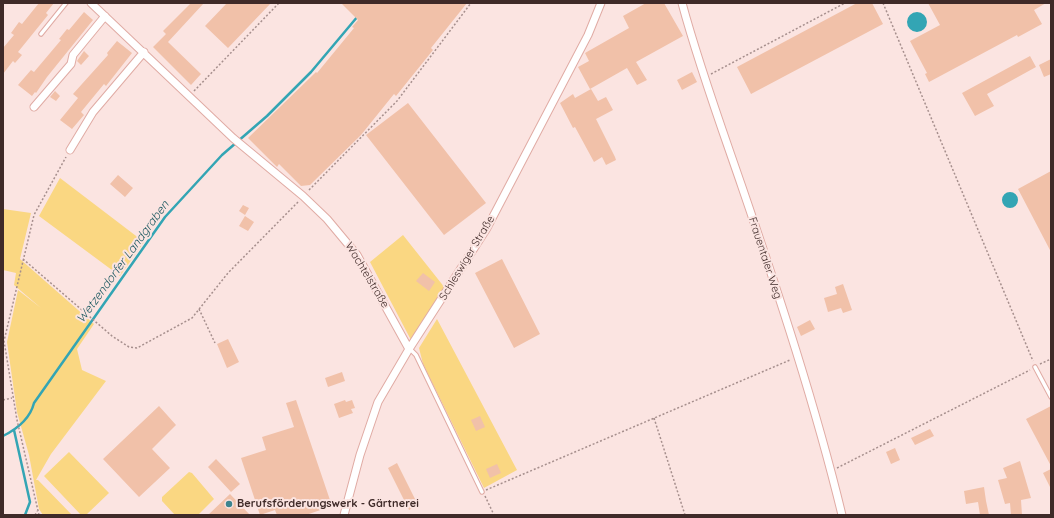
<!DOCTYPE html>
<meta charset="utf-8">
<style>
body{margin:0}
#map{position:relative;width:1054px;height:518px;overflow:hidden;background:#fbe4e1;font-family:Quicksand,sans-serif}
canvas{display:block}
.frame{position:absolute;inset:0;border:4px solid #3f2a28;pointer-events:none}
</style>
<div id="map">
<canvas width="1054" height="518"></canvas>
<div class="frame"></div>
</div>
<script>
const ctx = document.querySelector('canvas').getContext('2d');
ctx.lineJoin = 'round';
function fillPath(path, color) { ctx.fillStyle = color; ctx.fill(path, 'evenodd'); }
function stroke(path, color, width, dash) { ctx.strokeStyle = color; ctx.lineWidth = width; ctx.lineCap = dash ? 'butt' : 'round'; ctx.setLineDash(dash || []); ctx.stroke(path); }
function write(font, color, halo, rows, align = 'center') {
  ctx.font = font + ' Quicksand,sans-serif'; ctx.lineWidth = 4; ctx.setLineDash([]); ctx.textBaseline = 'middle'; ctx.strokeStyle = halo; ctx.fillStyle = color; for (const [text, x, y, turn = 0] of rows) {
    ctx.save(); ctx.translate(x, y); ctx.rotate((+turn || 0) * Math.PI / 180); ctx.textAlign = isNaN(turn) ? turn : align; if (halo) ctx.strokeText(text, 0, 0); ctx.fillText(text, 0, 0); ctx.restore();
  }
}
fillPath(new Path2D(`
 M60,178L144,242L120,276L39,216Z
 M3,209L31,213L20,259L94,324L77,349L82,370L106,381L51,454L36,480H38L72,515H43L39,509L29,455L17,412L7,342L18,290L41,308L14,285L16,273L3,270Z
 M403,235L445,288L411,340L370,262Z
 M437,319L517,470L484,488L423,364L419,348Z
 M69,452L109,493L86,515H81L44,476Z
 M189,472L192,473L214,499L198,515H175L162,501V497Z`), '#fad782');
fillPath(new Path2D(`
 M907 22a10 10 0 1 1 20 0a10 10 0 1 1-20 0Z
 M1002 200a8 8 0 1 1 16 0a8 8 0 1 1-16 0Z`), '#33a5b4');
stroke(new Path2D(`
 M14,430L30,502L25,515
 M3,436C17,429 30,419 34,403L165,217L222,155L267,116L311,72L358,16`), '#33a5b4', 2.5);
fillPath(new Path2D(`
 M39,3H54L46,13L48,15L18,52L22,55L15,63L13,61L3,74V48L14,35L11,33L19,22L22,24Z
 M191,3H204L168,42L201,74L191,85L153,47L166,34L163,31Z
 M227,3H271L228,48L205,26Z
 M341,3H467L431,48L433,50L396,96L394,94L361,135L310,185L301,186L279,164L277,167L248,138L316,72L317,73L354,28L352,27L358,20Z
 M646,3H664L683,36L636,62L647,80L637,85L627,68L590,89L578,67L589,61L585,53L629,28L623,16Z
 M857,3H872L883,24L751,94L737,67Z
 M928,3H1046L1034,10L1042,24L1018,37L1017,35L929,82L925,74L927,73L910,41L940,25Z
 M84,12L93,20L47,77L36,93L35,92L32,96L18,85L31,70L34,72L61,40L59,39L67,29L69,30Z
 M117,41L132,53L106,86L104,84L81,112L84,115L72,129L60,120L78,98L73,94L108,55L107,53Z
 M84,51L89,56L81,65L77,61Z
 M1030,56L1036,67L987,94L994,106L975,116L962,93Z
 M1051,59V74L1044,77L1039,65Z
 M692,72L697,82L682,90L677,80Z
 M591,89L598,101L606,97L613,110L596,119L615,157L616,160L606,165L602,157L594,162L575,127L573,128L560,103L573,94L575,98Z
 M55,91L60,96L56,101L50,97Z
 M408,103L486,203L444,235L366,135Z
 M1051,171V252L1018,189Z
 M118,175L133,188L125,197L110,184Z
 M243,205L249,208L245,215L239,211Z
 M245,216L254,222L248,231L239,226Z
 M502,259L540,334L514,348L475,273Z
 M423,273L435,282L429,291L416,281Z
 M843,284L852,310L843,313L841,308L828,312L824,298L837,294L835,287Z
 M810,320L815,329L801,336L797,327Z
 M228,339L239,362L227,368L217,344Z
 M342,372L345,381L328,387L325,378Z
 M296,400L332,506L306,515H277L275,510L260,515L241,458L266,450L262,437L294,427L286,403Z
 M345,400L346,402L352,400L355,408L351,409L353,413L339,418L334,404Z
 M159,406L176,425L152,449L170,468L139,497L103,459Z
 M1051,406V466L1026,419Z
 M480,416L485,427L476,431L471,420Z
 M930,429L934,436L915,445L911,438Z
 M895,448L900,460L891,464L886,452Z
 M216,459L240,484L231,492L208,467Z
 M1020,461L1031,498L1021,500L1022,515H1011L1010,503L1005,504L998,480L1007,478L1003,468Z
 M397,463L418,505L409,510L388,468Z
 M497,464L501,473L490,478L486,469Z
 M1051,469V489L1043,473Z
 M984,487L986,501L989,515H980L978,502L966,504L964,491Z
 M230,494L250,515H208Z`), '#f1c1a9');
const lane = new Path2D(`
 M41,34L66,3
 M410,349L416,355L482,492
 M1035,367L1051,397`);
const street = new Path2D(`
 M91,3L233,138L303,196L327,219L357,255L409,349
 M682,3C699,66 721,126 742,187C779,295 815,404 842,515
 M34,107L71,64L73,55L105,16
 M70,150L93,112L144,52
 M344,515L360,455L378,402L409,349L487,228L588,35L601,3`);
stroke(lane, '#e0aba4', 5.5);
stroke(street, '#e0aba4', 9);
stroke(new Path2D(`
 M883,3L1033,361
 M711,74L845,3
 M194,91L279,3
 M309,190L397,101L471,3
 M23,259L112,336L129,347L137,348L192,318L228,273L298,202
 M199,309L215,343
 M1040,364L1051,359
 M3,400L12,398
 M654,418L685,515
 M837,468L1030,370
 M486,490L790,360
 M485,496L494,515
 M35,515L37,511
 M39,515L17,420L4,341L34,215L66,157`), '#a68f8d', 1.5, [2, 2]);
stroke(lane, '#fff', 3.5);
stroke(street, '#fff', 7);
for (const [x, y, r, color] of [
 [229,504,4,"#3d848e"]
]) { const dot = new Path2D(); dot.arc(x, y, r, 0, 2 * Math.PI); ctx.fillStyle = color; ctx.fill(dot); stroke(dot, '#fbe4e1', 1.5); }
write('11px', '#3f2a28', '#fbe4e1', [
 ["Schleswiger Straße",467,258,-59],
 ["Frauentaler Weg",765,258,72],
 ["Wachtelstraße",367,275,59]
]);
write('bold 11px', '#3f2a28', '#fbe4e1', [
 ["Berufsförderungswerk - Gärtnerei",237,504]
], 'left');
write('italic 12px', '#19575f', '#fbe4e1', [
 ["Wetzendorfer Landgraben",123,262,-54]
]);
</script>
